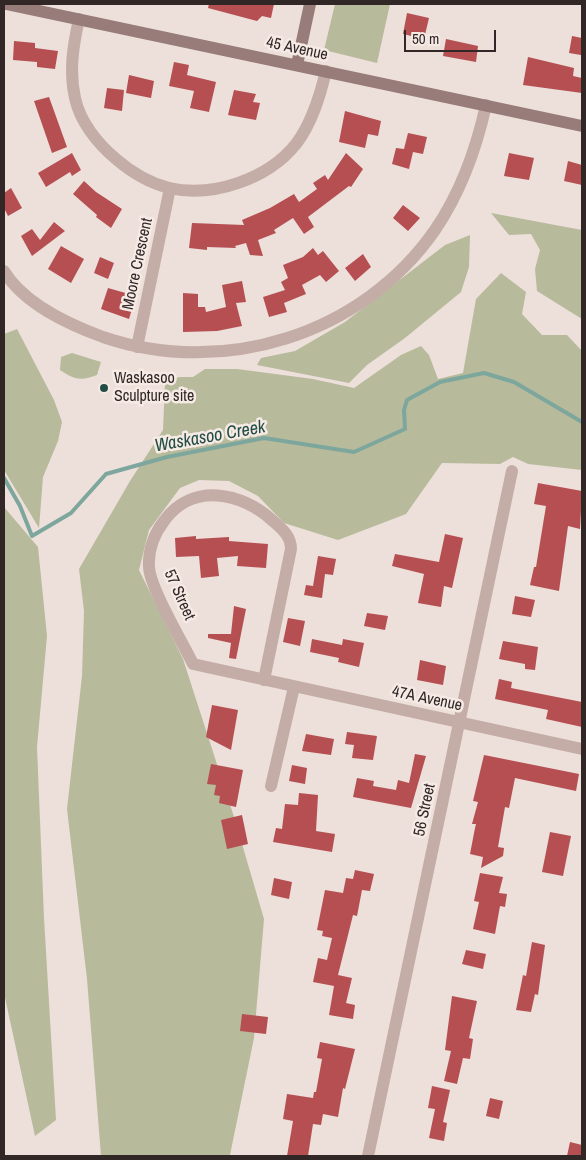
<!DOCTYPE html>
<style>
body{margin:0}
#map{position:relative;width:586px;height:1160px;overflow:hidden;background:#eddfda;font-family:"Archivo Narrow",sans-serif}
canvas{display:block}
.frame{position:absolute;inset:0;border:5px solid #312727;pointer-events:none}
.scale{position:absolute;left:404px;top:30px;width:92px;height:22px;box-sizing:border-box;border:2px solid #312727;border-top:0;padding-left:6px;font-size:15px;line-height:18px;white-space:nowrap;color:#312727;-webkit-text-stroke:4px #f6eae5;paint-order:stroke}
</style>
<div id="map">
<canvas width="586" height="1160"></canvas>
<div class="frame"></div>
<div class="scale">50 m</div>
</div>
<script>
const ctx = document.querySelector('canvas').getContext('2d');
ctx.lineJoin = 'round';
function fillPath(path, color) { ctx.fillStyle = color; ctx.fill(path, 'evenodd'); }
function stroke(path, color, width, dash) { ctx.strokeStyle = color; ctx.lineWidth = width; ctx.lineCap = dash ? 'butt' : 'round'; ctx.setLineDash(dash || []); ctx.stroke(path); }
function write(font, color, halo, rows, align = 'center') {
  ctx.font = font + ' "Archivo Narrow",sans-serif'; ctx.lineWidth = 5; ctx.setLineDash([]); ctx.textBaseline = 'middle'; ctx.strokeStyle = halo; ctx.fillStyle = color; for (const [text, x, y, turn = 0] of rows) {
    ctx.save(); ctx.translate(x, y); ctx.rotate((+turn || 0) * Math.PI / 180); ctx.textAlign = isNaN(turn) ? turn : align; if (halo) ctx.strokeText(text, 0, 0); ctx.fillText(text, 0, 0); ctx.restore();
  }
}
fillPath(new Path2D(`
 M335,4H390L377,63L324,50Z
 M491,213L582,230V319L537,291L535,269L540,250L531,234L509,235Z
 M470,235L469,267L461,292L405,338L367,365L349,383L257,365L261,358L295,351L345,322L445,245Z
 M501,273L526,292L522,314L542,335H567L582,351V470L528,464L513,457L500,464L442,463L406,514L338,540L284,523L258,496L229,481L199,480L180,488L149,530L139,570L183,659L235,820L264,919L254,1038L230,1155L234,1156H101L87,979L67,809L82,676L84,611L79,569L130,481L163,430L165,383L179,377H193L205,369H237L313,379L354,388L401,355L421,346L429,355L438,379L463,373L476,299Z
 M17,329L54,400L62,422L58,441L43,477L39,528L4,470V334Z
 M72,353L101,362L97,375C82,381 74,380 60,370L61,357Z
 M4,507L38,547L47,636L37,747L44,918L56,1120L35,1136L4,993Z`), '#b8ba9c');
stroke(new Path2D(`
 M4,478L20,506L32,536L71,513L106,474L167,457L264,438L354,452L405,429L404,410L407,400L440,382L484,373L514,382L582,422`), '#7da79d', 4);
fillPath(new Path2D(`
 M209,4H274L271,18L262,16L257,21L208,8Z
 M407,13L429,18L424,39L403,34Z
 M572,36L582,38L581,55L569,53Z
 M446,39L478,46L476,62L443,56Z
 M14,41L35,43V48L58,51L55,69L37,67V62L13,60Z
 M528,57L574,68L573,76L582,78V93L523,85Z
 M174,62L189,65L187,75L216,82L209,112L190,108L194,91L169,86Z
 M129,75L154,81L151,98L126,93Z
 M107,88L124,90L122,111L104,108Z
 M234,90L256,94L253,102L260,103L256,120L228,115Z
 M49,97L67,147L52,153L34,101Z
 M345,111L381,121L378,136L368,134L365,148L339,142Z
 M408,133L427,137L423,154L413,152L409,169L392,164L396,148L404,149Z
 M72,153L81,170L72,176L70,172L46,187L38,173Z
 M346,153L363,169L351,187L349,186L308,217L314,227L304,234L293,218L274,230L276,233L258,240L263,256L250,255L246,243L235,246L236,248L207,247V250L189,248L192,223L244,225L242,220L270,208L294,194L299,202L317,189L313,183L325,175L328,180Z
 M509,153L534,158L529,180L504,176Z
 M568,161L582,165V185L564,181Z
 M84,181L96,192L122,209L111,228L96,217L97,215L73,194Z
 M11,188L22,208L8,216L4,208V193Z
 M403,205L420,218L408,231L393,218Z
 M54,222L65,231L32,256L21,236L32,229L40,240Z
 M61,246L84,259L71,283L48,269Z
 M313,248L318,255L323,251L339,271L326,282L320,275L302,285L306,294L284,303L287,312L269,317L263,297L285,290L281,282L288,278L283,265L303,257Z
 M363,254L371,267L355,281L345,268Z
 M100,257L114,263L108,279L94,273Z
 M242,281L246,302L236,303L242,326L217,331L183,332V293L198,294V307H205L206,312L226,307L222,285Z
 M108,288L136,296L129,319L101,309Z
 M538,483L582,491L580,529L568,526L559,591L530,585L534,567H536L546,506L534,504Z
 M445,534L463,538L452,588L444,586L441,607L418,603L424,574L392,566L395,554L439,562Z
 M196,536V539L229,537V541L268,544L266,568L237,566L238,556L217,558L219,576L201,578L199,556L176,557L175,538Z
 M318,556L336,559L333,575L325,574L322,598L304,595L306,585L313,586Z
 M515,596L535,600L531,617L512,614Z
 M234,606L246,609L236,659L229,658L231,643L208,638V634H231Z
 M367,613L388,616L385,630L364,626Z
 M288,618L305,621L300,646L283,642Z
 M312,639L342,645L343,639L364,643L359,667L338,662L339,658L310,652Z
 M503,641L538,647L535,670L525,669V664L499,659Z
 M420,660L446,666L443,685L417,680Z
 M499,679L512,682L511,688L582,702V727L546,719L548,710L495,699Z
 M212,705L238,710L231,750L206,737Z
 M347,732L377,736L373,760L352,758L354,745L345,744Z
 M306,734L334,739L331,755L302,751Z
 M415,754L426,756L411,808L353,797L357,778L374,781L373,786L396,790L398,780L409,783Z
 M484,755L579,774L576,791L515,778L509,808L505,807L498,847L504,848L503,856L481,868L483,857L470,854L475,828L476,824H472L478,802L473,801Z
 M211,764L243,770L236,807L219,803L220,796L214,795L216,785L207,784Z
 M292,765L307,768L305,784L289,781Z
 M299,793L318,795L316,831L335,834L332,852L273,842L276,828L282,829L285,804L298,805Z
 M242,815L248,844L227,849L221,820Z
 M550,832L571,836L563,876L542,872Z
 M355,870L374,874L370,891L362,890L357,916L353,915L338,975L352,978L346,1003L355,1005L353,1019L329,1015L334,986L313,982L318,958L327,960L332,938L322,936L323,931L317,930L325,890L343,893L346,878L353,879Z
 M480,873L503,877L499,893L507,894L505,907L500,906L495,934L473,929L479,902L474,901Z
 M274,878L292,882L289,899L271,895Z
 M532,942L545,945L538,995L535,994L531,1012L516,1010L523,975L526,976Z
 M466,950L486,954L483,969L462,964Z
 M452,996L477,1001L469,1038L473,1039L470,1059L463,1058L457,1084L444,1081L451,1051L445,1050Z
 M242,1014L268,1017L266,1034L240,1031Z
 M320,1042L355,1049L345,1089L343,1088L338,1117L323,1114L321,1125L313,1124L308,1156H287L293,1121L283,1119L287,1094L313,1098L314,1092H316L322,1059L317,1058Z
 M432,1086L450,1090L443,1122L447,1123L444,1141L429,1138L435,1109L428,1108Z
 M490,1098L503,1101L499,1119L486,1116Z
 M570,1142L582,1145V1156H567Z`), '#b64f52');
stroke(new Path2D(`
 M79,19C73,46 69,71 75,98C80,122 98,144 116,159C131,172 150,183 169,188C213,198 268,179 296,144C312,123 320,96 326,71
 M4,271C24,304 68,324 103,337C223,378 362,335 435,230C461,192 476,150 486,105
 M137,347L170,188
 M264,680L291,549C291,536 282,529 273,521C242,492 192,482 164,521C154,534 148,551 149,567C150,588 183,643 193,664L582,749
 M271,786L294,687
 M368,1156L512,471`), '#c4ada7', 12);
stroke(new Path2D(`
 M6,4L582,126
 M297,65L310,4`), '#977c79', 12);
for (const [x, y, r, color] of [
 [104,388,5,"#224d45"]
]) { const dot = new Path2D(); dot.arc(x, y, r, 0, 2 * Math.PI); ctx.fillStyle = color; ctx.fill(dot); stroke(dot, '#f6eae5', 2); }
write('16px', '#312727', '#f6eae5', [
 ["45 Avenue",297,49,12],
 ["Moore Crescent",138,264,-78],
 ["57 Street",179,595,66],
 ["47A Avenue",427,699,12],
 ["56 Street",425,810,-78]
]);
write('16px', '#312727', '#f6eae5', [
 ["Waskasoo",114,379],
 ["Sculpture site",114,397]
], 'left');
write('italic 18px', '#224d45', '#f6eae5', [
 ["Waskasoo Creek",210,437,-10]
]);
</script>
